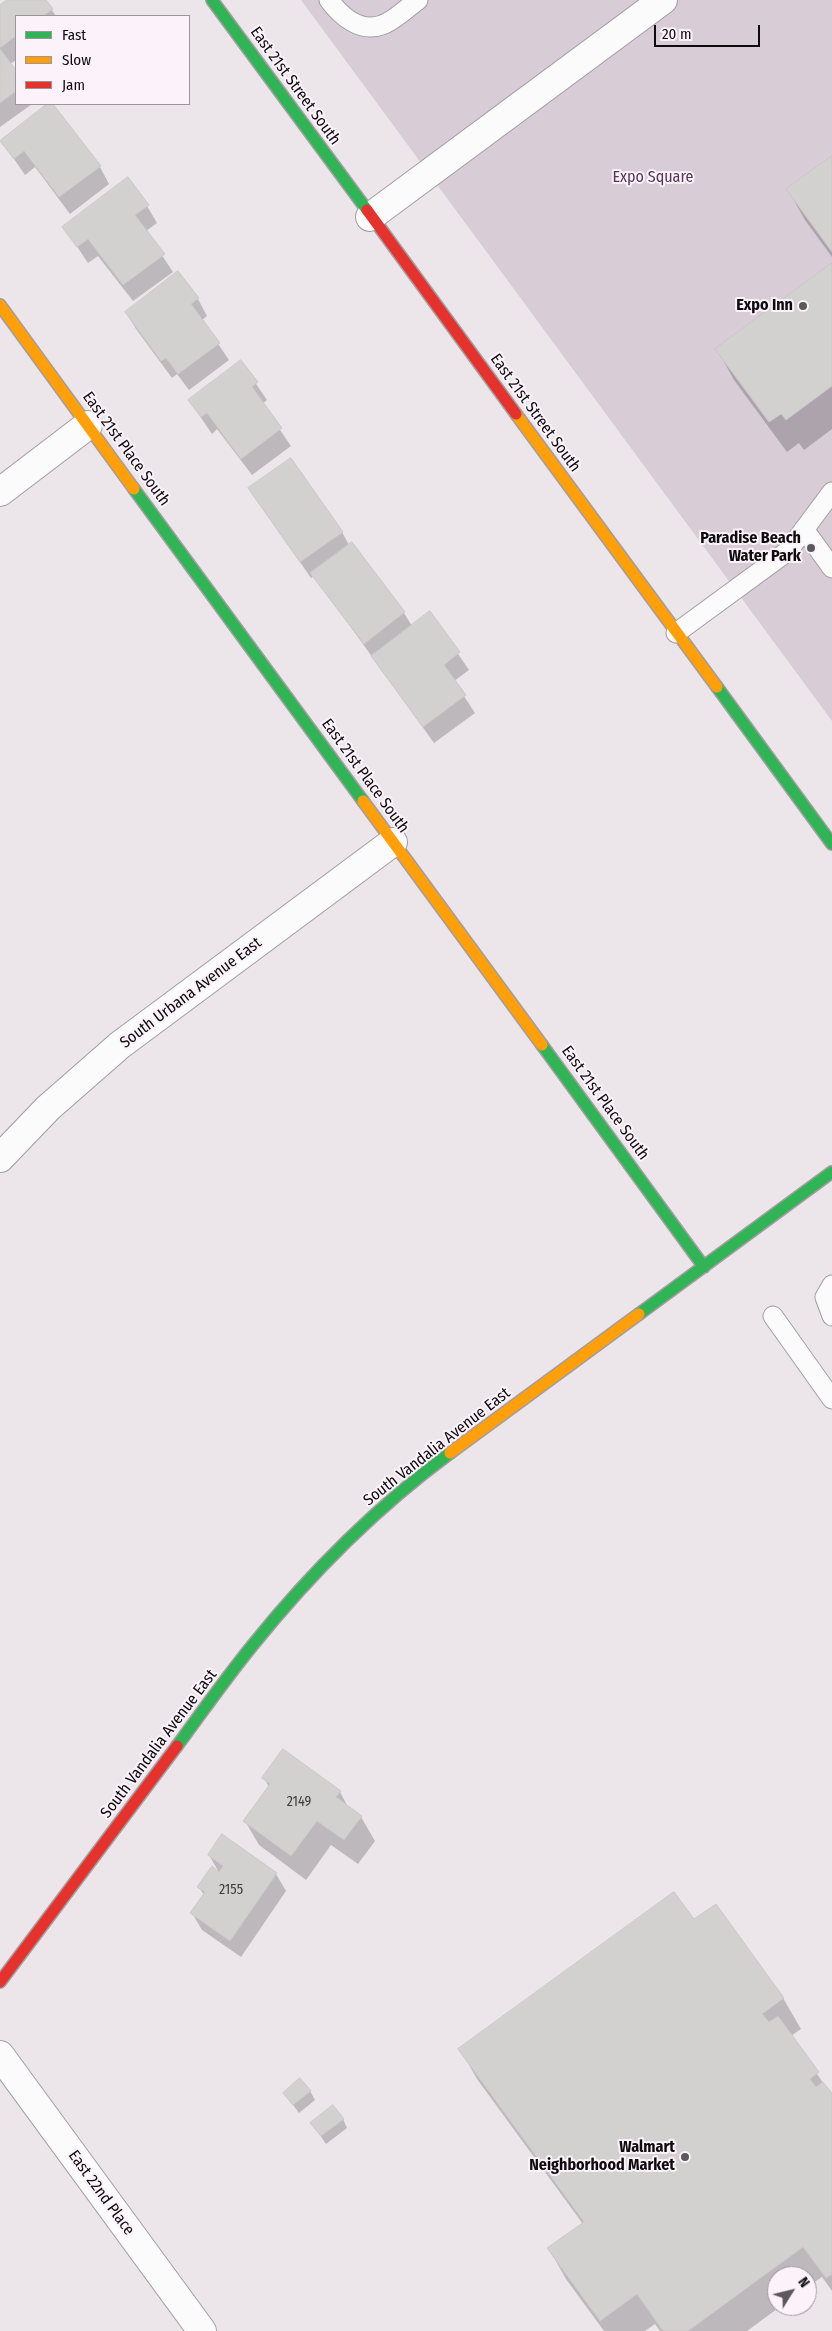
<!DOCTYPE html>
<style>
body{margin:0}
#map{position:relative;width:832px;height:2331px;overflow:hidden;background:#ece6eb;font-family:"Fira Sans Condensed",sans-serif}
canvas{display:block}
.legend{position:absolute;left:15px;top:15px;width:175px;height:90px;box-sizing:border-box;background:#fbf2fa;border:1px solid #9c969c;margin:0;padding:6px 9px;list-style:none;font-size:15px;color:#0e0b0e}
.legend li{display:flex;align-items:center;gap:10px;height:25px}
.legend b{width:25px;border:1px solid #9c969c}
.north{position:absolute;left:767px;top:2266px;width:50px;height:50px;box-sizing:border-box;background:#fbf2fa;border:1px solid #9c969c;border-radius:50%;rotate:54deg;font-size:14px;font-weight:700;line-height:20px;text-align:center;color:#0e0b0e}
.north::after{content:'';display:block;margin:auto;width:18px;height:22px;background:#5c585b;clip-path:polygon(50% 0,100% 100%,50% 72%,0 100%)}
.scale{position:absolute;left:654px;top:25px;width:106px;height:22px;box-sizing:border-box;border:2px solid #0e0b0e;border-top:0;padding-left:6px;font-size:15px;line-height:18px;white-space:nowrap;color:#0e0b0e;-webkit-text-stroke:4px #fbf2fa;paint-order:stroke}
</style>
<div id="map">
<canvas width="832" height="2331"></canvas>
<ul class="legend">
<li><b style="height:6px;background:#30b455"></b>Fast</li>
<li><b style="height:6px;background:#ff9f0a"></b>Slow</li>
<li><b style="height:6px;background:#e5322d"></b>Jam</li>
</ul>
<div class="north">N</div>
<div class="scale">20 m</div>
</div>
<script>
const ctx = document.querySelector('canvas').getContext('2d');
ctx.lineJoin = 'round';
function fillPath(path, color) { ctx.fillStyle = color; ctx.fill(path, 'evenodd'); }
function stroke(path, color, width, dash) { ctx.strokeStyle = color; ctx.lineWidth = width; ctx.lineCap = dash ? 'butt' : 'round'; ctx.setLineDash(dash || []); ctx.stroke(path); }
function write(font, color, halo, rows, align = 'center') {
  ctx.font = font + ' "Fira Sans Condensed",sans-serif'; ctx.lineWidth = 4; ctx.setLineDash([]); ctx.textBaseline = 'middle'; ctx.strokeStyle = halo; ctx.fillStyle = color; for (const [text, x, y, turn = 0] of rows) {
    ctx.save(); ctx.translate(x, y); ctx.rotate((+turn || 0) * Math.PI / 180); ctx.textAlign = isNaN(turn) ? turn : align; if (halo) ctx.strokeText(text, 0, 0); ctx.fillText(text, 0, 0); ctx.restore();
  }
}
fillPath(new Path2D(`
 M301,0H832V721Z`), '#d8ccd7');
fillPath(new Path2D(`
 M9,0H45L56,16H16V60L10,64L16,72V104H32L0,127V7Z
 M49,104H52L100,167L109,184L70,214L35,167L25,175L1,140Z
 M832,157V257L805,220L788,190Z
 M147,206L157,223L146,231L173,272L133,301L98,256L88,263L64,227Z
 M832,265V429L804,450L799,443L787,452L734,380L717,349Z
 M198,299L207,316L202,320L229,360L189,390L177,374L172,378L136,329L126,312Z
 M241,362L267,400L262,404L291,446L252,475L217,429L212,434L189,400Z
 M249,488L342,532L349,545L351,543L404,613L412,626L430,613L469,670L454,681L475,713L434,743L314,576L311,578Z
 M264,1778L340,1792L349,1809L361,1817L375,1841L358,1864L331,1845L306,1880L259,1845L245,1821L269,1787Z
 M209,1855L276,1874L286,1891L241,1957L202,1930L192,1913L204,1895L199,1887L220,1874Z
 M694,1921L783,1998L801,2029L791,2036L832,2096V2291L822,2277L807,2287V2276H777V2306H781L747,2331H660L655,2324L645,2331H604L566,2279L549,2249L583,2224L477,2079L460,2049Z
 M310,2091L315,2100L299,2113L284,2093Z
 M343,2119L347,2128L326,2144L312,2123Z`), '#0003');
const building = new Path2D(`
 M7,0H46L53,9L43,16H16V36L0,48V5Z
 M0,49L16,70V91L0,103Z
 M47,104H53L101,166L59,197L24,151L14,159L0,141Z
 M832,156V252L786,189Z
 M128,177L149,205L135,215L165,254L123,285L88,239L77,247L62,227Z
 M832,263V386L786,420L781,414L769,422L715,349Z
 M178,271L199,298L191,304L220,343L178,374L166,358L161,361L125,312Z
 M241,360L258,382L252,387L282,428L241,459L207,413L201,417L188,400Z
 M291,458L343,532L300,562L248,488Z
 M352,542L405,612L364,644L310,573Z
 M430,611L460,652L444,665L466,695L423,727L371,656Z
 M283,1749L341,1791L336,1797L362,1816L344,1840L317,1821L291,1856L243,1821L270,1784L262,1778Z
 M222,1834L277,1873L230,1941L190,1913L205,1892L197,1887L212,1866L219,1872L223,1866L208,1855Z
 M674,1892L694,1919L716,1904L784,1998L762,2014L769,2022L778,2016L819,2072L810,2079L816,2087L823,2082L832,2093V2274L826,2278L803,2247L688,2331H663L637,2294L600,2321L547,2248L584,2222L458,2049Z
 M300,2078L311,2091L293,2105L283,2093Z
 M333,2105L344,2119L321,2136L310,2123Z`);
fillPath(building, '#d3d0d0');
stroke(building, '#cac7c7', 1);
const lane = new Path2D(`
 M329,0C341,16 360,33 382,25C394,21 407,8 418,0
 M804,529L832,568
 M676,633L788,551L832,492
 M832,1285L825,1297L832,1316
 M773,1316L832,1399`);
const street = new Path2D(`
 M370,217L663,0
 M0,492L88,425
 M0,1158L48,1108L120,1045L393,842
 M0,2055L202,2331`);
const fast = new Path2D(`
 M212,0L367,210
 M134,489L363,801
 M717,687L832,844
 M542,1045L704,1267
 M639,1314L832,1172
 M177,1746C202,1712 226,1678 252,1646C309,1575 377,1507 450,1453`);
const slow = new Path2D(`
 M0,305L134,489
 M516,414L717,687
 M363,801L542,1045
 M450,1453L639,1314`);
const jam = new Path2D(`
 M367,210L516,414
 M0,1982L177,1746`);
stroke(lane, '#a19da1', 21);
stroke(street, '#a19da1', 30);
stroke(fast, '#a19da1', 14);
stroke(slow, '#a19da1', 14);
stroke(jam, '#a19da1', 14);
stroke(lane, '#fcfbfc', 19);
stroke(street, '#fcfbfc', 28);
stroke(fast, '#30b455', 11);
stroke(slow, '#ff9f0a', 11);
stroke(jam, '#e5322d', 11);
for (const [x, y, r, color] of [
 [803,306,5,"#5c585b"],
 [811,548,5,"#5c585b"],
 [685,2157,5,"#5c585b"]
]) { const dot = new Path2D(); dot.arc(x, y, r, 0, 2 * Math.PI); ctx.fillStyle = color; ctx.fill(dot); stroke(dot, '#fbf2fa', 2); }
write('14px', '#403d40', null, [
 ["2149",299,1802],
 ["2155",231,1890]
]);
write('16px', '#0e0b0e', '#fbf2fa', [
 ["East 21st Street South",295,86,54],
 ["East 21st Street South",535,413,54],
 ["East 21st Place South",126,449,54],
 ["East 21st Place South",365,776,54],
 ["South Urbana Avenue East",191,993,-37],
 ["East 21st Place South",605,1103,54],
 ["South Vandalia Avenue East",437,1447,-38],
 ["South Vandalia Avenue East",159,1744,-53],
 ["East 22nd Place",101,2193,54]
]);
write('16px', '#583557', '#fbf2fa', [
 ["Expo Square",653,178]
]);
write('bold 16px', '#0e0b0e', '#fbf2fa', [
 ["Expo Inn",793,306],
 ["Paradise Beach",801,539],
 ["Water Park",801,557],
 ["Walmart",675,2148],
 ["Neighborhood Market",675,2166]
], 'right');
</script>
